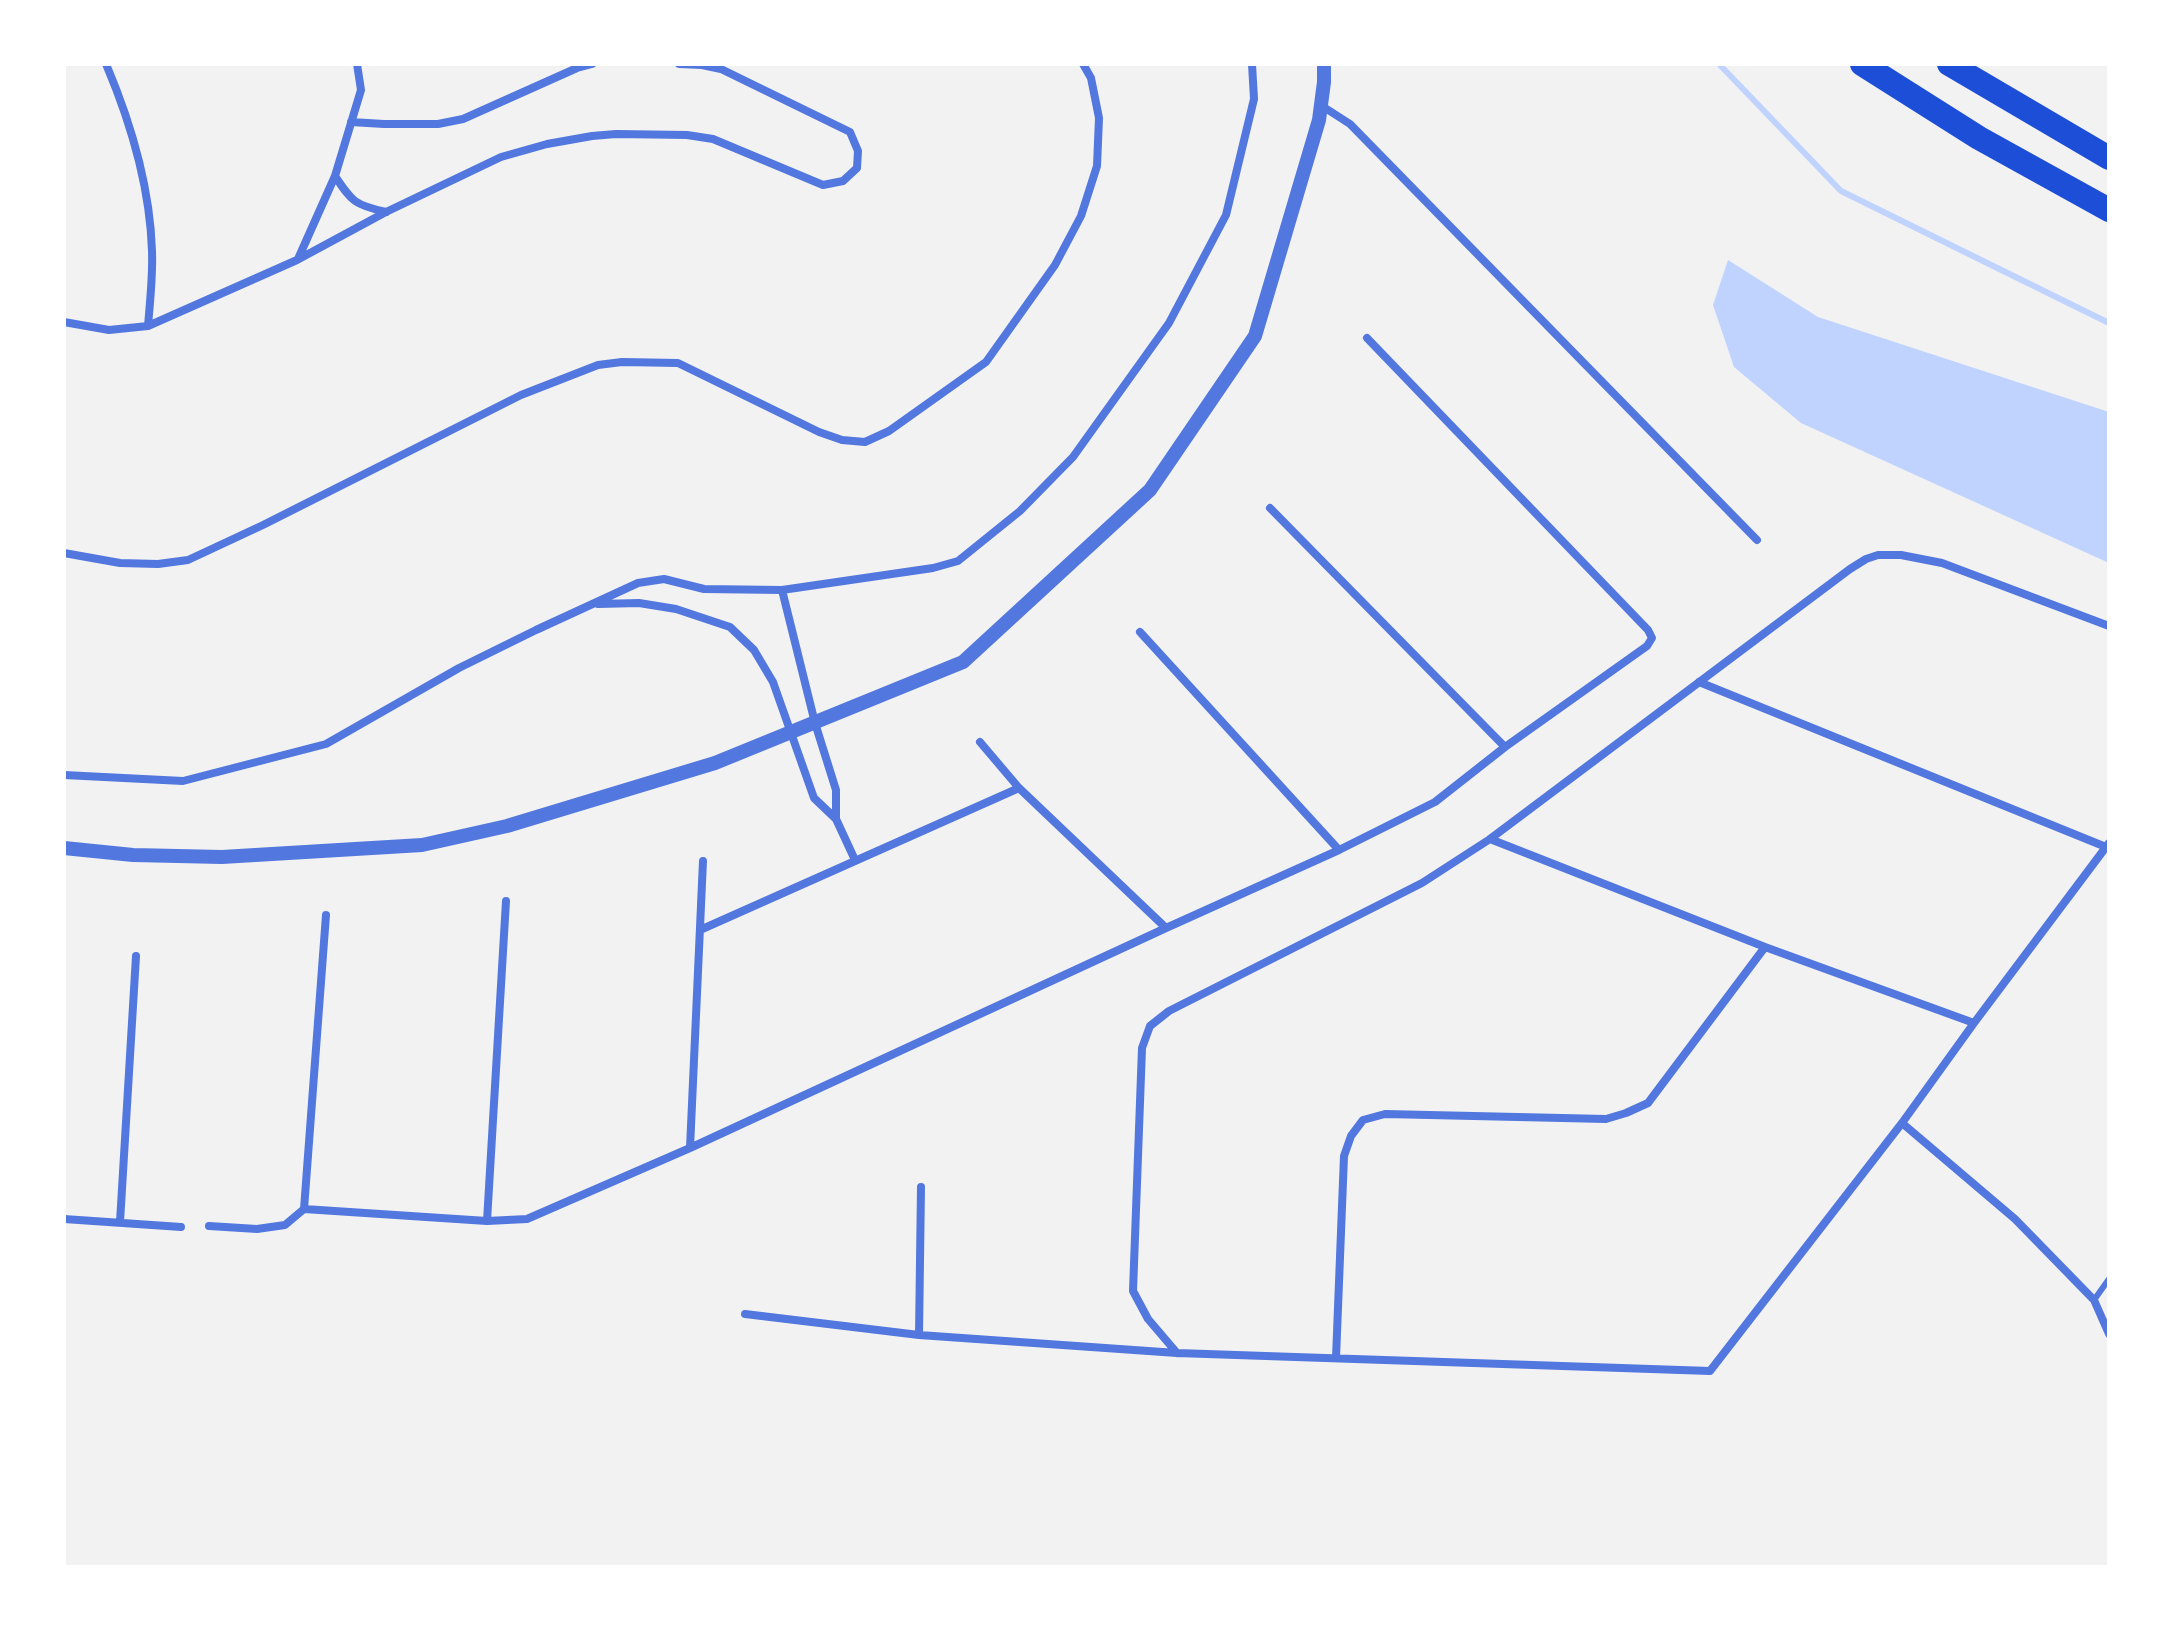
<!DOCTYPE html>
<style>
body{margin:0}
#map{position:relative;width:2173px;height:1631px;overflow:hidden;background:#f2f2f2;font-family:"Libre Baskerville",serif}
canvas{display:block}
.frame{position:absolute;inset:0;border:66px solid #fff;pointer-events:none}
</style>
<div id="map">
<canvas width="2173" height="1631"></canvas>
<div class="frame"></div>
</div>
<script>
const ctx = document.querySelector('canvas').getContext('2d');
ctx.lineJoin = 'round';
function fillPath(path, color) { ctx.fillStyle = color; ctx.fill(path, 'evenodd'); }
function stroke(path, color, width, dash) { ctx.strokeStyle = color; ctx.lineWidth = width; ctx.lineCap = dash ? 'butt' : 'round'; ctx.setLineDash(dash || []); ctx.stroke(path); }
fillPath(new Path2D(`
 M1728,260L1818,317L2109,412V563L1801,423L1734,367L1713,305Z`), '#bfd3fe');
stroke(new Path2D(`
 M1719,64L1841,191L2109,323`), '#bfd3fe', 6);
stroke(new Path2D(`
 M2094,1300L2109,1279`), '#5277de', 6);
stroke(new Path2D(`
 M106,64C131,123 150,187 152,251C153,276 150,301 148,326
 M1322,106L1350,124L1757,540
 M351,122L384,124H438L463,119L577,68L592,64
 M335,176C352,202 355,205 386,212
 M298,259L335,176L361,90L357,64
 M64,322L109,330L148,326L297,260L386,212L501,157L547,144L592,136L616,134L687,135L713,139L823,185L843,181L857,168L858,151L850,132L721,69L702,65L679,64
 M1270,508L1505,747
 M64,553L120,563L158,564L188,560L263,525L521,395L598,365L622,362L678,363L819,432L842,440L865,442L889,431L986,362L1055,265L1081,216L1097,166L1099,118L1091,78L1083,64
 M782,590L815,723L836,790V819
 M598,604L639,603L676,609L730,627L754,650L773,682L814,798L836,819L855,860
 M1140,632L1339,850
 M1699,682L2106,847
 M980,742L1019,788L1166,928
 M64,775L183,781L326,744L459,668L536,630L638,583L664,579L704,589L782,590L933,568L958,561L1020,511L1073,457L1169,323L1226,215L1254,99L1252,64
 M1490,839L1765,947L1974,1023
 M700,930L1019,788
 M1902,1123L2015,1219L2094,1300L2109,1334
 M690,1148L703,861
 M304,1209L487,1221L527,1219L690,1148L1166,928L1339,850L1435,802L1505,747L1647,646L1652,638L1648,630L1367,338
 M304,1209L326,915
 M64,1219L181,1227
 M487,1221L506,901
 M120,1222L136,956
 M209,1226L257,1229L285,1225L304,1209
 M745,1314L919,1335L1177,1353L1710,1371L1902,1123L1974,1023L2109,843
 M919,1335L921,1187
 M1177,1353L1148,1319L1133,1291L1142,1048L1150,1026L1169,1011L1422,883L1490,839L1850,569L1866,559L1878,555H1901L1942,563L2109,626
 M1336,1358L1344,1156L1351,1136L1363,1120L1385,1114L1606,1119L1626,1113L1648,1103L1765,947`), '#5277de', 8);
stroke(new Path2D(`
 M64,848L133,855L222,857L422,845L507,826L715,763L963,662L1150,490L1255,336L1319,120L1324,82V64`), '#5277de', 14);
stroke(new Path2D(`
 M1862,64L1979,138L2109,210
 M1949,64L2109,158`), '#1d4ed8', 24);
</script>
